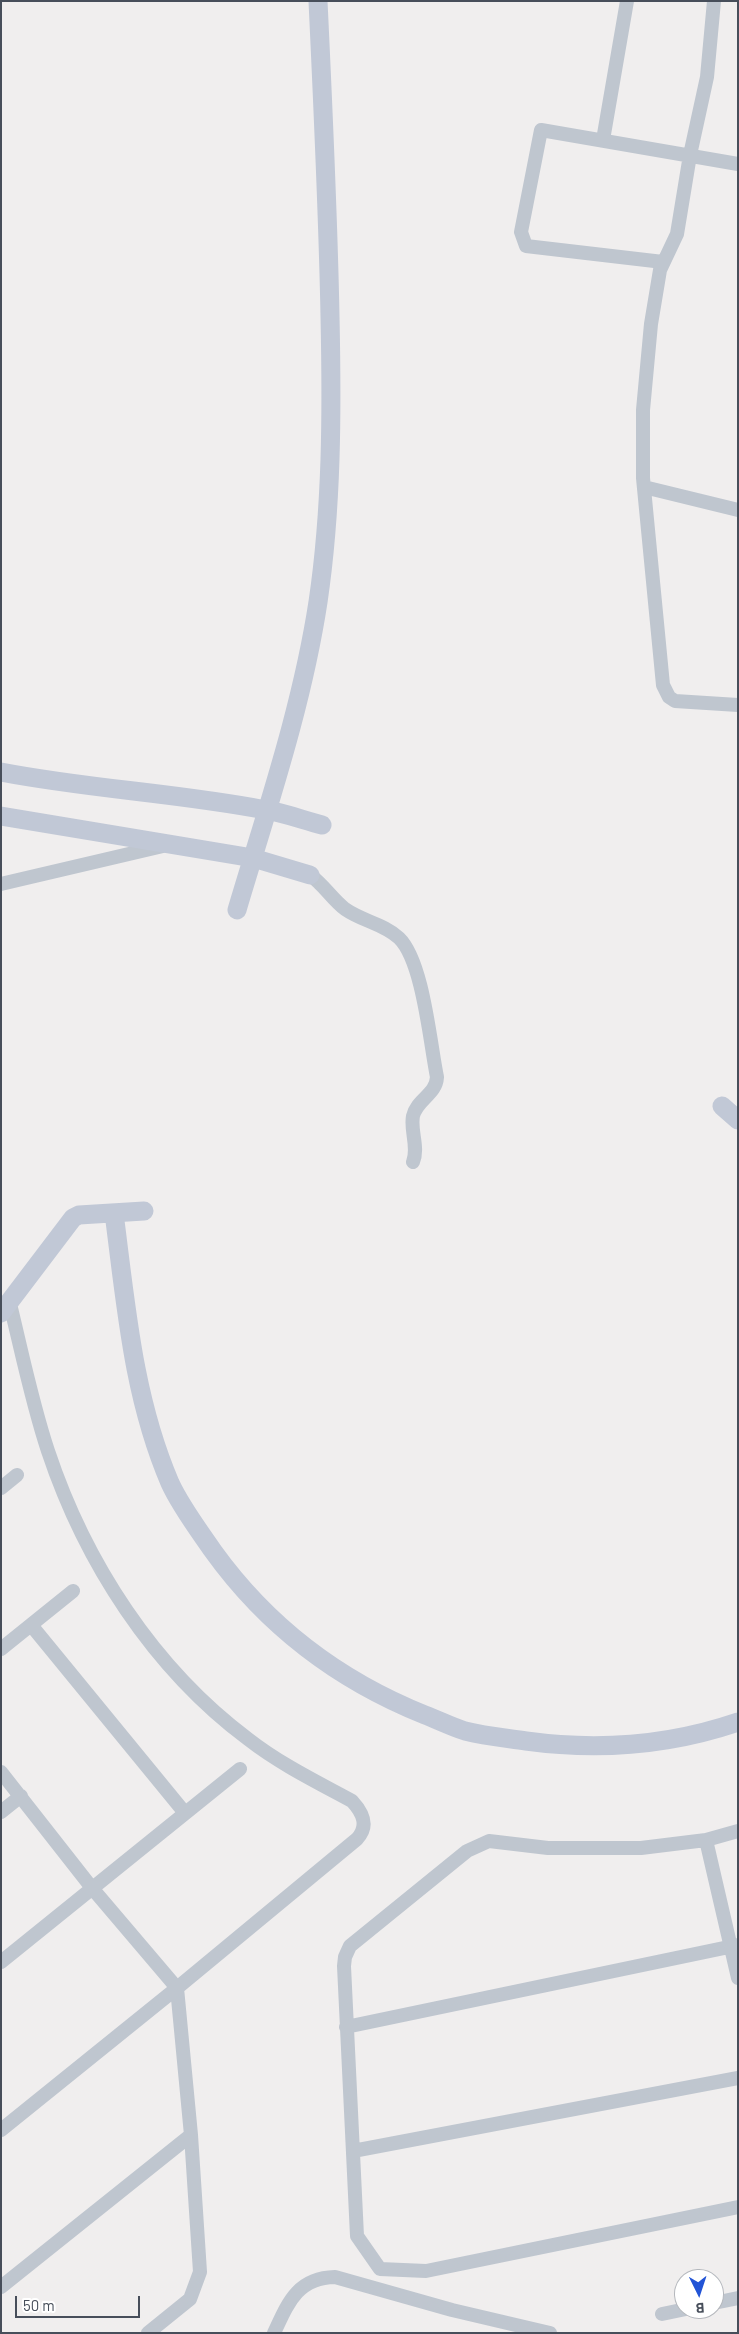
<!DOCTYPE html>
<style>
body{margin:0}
#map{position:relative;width:739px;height:2334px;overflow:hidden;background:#f0eeee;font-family:Barlow,sans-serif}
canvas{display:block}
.frame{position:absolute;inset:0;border:2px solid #474e5a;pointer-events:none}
.north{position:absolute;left:674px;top:2269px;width:50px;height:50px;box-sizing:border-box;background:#fff;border:1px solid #b5b8bd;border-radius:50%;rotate:176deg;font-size:14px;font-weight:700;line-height:20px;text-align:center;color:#474e5a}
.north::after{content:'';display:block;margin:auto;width:18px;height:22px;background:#2254d6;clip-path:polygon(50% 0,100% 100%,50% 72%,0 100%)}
.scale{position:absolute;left:15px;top:2296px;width:125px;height:22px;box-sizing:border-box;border:2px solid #474e5a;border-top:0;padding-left:6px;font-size:15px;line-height:18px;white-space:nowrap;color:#474e5a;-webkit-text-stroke:4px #fff;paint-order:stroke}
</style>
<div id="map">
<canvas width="739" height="2334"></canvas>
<div class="frame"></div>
<div class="north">B</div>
<div class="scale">50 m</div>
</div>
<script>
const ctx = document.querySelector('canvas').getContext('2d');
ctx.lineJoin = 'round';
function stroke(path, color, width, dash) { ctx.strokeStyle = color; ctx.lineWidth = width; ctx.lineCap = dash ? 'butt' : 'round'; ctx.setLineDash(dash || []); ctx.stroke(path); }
stroke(new Path2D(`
 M714,1L707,77L690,155L677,234L660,270L651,324L643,410V478L663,685L669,697L675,701L738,705
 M603,140L627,1
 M663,262L526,246L521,232L541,130L738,164
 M644,487L738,510
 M310,875C324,885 332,899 345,909C362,921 384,924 399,938C423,961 430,1043 437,1077C436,1095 417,1099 413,1116C410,1131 419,1147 413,1162
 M1,884L163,846
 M1,1488L17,1475
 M31,1625L185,1813
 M1,1649L73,1591
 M1,1772L92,1888L177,1988L191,2135L200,2272L190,2299L148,2333
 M1,1812L21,1796
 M738,1831L706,1840L641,1848H548L489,1841L467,1851L350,1946L345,1957L344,1966L357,2236L380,2269L426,2271L738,2207
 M706,1840L738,1978
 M1,1962L240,1769
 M346,2027L738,1945
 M1,2130L177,1988L357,1839C369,1826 363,1813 352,1801C317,1782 280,1764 248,1739C153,1668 85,1562 48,1451C32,1403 22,1353 10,1304
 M353,2151L738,2078
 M1,2287L191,2135
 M714,2303L738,2298
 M662,2314L686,2309
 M274,2333C288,2303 297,2278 335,2277L452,2310L550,2333`), '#bfc6cf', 14);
stroke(new Path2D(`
 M1,772C89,789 178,793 266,810C285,813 303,820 322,825
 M1,816L253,858L310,875
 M237,910C267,809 302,707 318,602C332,507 332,411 330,316C328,211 323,106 318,1
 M722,1106L738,1120
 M114,1213C126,1305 133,1397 170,1483C181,1507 198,1529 213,1551C267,1626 340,1681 425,1715C438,1720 452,1727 465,1731C485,1736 506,1738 526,1741C599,1751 668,1746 738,1722
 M1,1313L73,1218L79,1215L144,1211`), '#c1c8d6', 19);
</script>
